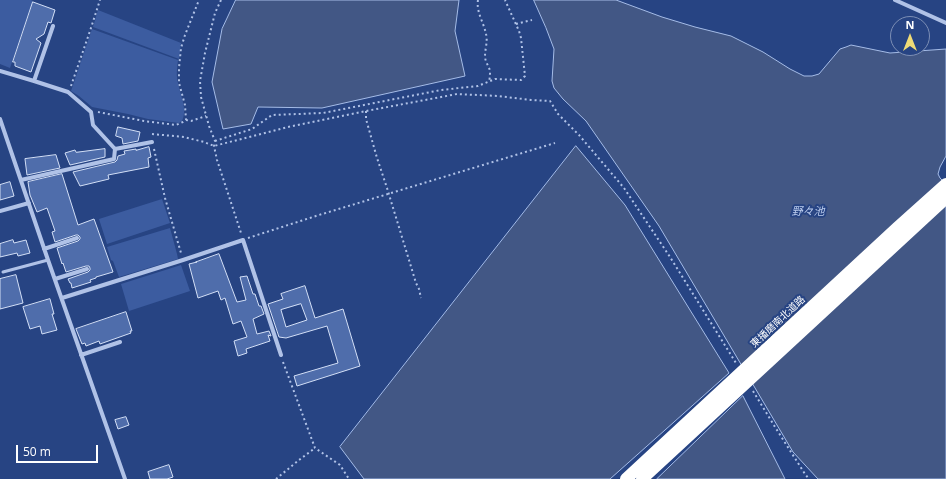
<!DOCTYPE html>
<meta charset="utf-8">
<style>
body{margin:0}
#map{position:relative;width:946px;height:479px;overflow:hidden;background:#274483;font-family:"Open Sans",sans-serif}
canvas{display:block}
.north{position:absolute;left:890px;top:16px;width:40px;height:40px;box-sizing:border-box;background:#274483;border:1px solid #7d8fb5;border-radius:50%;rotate:0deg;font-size:11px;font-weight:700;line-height:16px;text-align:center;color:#fff}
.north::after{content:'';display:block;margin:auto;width:14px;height:18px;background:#efdb76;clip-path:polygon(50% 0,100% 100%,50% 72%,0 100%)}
.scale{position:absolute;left:16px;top:445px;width:82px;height:18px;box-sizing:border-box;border:2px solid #fff;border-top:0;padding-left:5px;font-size:12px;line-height:14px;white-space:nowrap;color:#fff;-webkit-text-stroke:3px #274483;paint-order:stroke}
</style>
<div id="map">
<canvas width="946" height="479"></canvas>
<div class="north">N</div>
<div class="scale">50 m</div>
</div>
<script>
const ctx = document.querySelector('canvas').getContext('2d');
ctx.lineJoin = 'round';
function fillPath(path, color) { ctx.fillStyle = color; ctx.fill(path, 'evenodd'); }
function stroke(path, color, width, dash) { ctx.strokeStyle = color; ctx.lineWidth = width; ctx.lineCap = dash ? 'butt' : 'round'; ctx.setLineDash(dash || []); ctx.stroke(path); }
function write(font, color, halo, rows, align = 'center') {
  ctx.font = font + ' "Open Sans","Noto Sans JP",sans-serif'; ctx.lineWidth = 4; ctx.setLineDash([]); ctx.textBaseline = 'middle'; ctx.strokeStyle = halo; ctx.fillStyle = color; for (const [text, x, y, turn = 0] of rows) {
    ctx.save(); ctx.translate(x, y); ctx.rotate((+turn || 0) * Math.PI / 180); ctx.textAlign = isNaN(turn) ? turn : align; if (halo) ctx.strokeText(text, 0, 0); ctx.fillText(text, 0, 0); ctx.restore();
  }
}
fillPath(new Path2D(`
 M0,0H31L33,1L10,68L0,64Z
 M98,10L181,43L179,59L93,27Z
 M92,29L178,60C177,68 176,76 178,83C180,95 188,109 182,121L179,123L148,119L128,114L92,107L79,96L71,91Z
 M162,199L170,223L107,244L99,219Z
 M170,228L177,254L178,259L119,277L113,261L111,260L107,247Z
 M181,265L190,291L129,311L121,284Z`), '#3c5ca0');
const water = new Path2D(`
 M236,0H459L455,31L465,76L322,108L258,107L251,124L223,129L212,82L222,29Z
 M534,0H616L662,17L695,27L731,36L763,52L790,69L804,76H812L819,74L840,49L846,47L851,45L890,53L946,49V156L940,167L938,174L940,178L946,184V479H818L793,452L659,226L586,121L563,99L554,88L552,81L554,49L546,28Z
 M576,146L625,205L729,373L610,479H364L340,447Z
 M743,396L785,479H657Z`);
fillPath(water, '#425785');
stroke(water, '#a5bce7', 1);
const building = new Path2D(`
 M33,2L55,10L51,23L48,22L44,34L36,39L41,43L31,72L15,66V62H13Z
 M118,127L140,132L138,141L123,144L122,138L116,136Z
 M149,147L151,157L148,158L149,167L108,175L109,179L80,186L73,172L115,162L117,160L118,156L125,154L124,151L136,149V150Z
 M105,149V157L70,165L65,153L75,150L76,152Z
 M56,155L60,168L27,175L25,159Z
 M62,174L78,225L94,219L113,272L96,277V278L90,280L91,282L72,288L71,283H70L68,279L88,272L90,270V268L89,266H86L66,272L63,263L62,264L57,248L78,241L80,239V237L78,235H76L55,242L52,232L55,231L47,208L37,212L30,195L28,182Z
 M10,182L14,196L0,200V185Z
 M13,240L14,243L26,240L30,253L18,256L17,253L0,257V244Z
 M219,254L237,302L246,300L240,277L247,276L253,294H255L259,306H261L264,314L253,319L257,334L269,331L271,336L268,335L270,341L246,349L247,353L238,356L234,341L247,337L241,321L233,324L225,298L221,300L218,291L198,298L189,264L197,262H196Z
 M16,275L23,303L0,309V279Z
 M305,286L315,318L343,309L360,366L297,386L294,376L338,363L327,326L286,338L279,337L268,304L283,299L281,294ZM301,304L307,320L286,327L281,310Z
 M50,299L54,314H52L57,330L42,334L40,326L30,329L23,307Z
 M126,312L132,331H130L131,333L100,344L99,341L86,346L85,343L82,344L76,329Z
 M126,417L129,425L118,429L115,420Z
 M169,465L173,477L167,479H150L148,472Z`);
fillPath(building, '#4f6dab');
stroke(building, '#d3dff6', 1);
stroke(new Path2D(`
 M221,0L215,13L205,53L200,81L201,97L209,126L215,141L214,146L217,160L241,233
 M478,0C476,12 484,23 486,34C488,41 485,49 485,56C485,62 489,66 490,71C490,75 490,78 489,81
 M516,24L532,20
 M71,86L90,31L100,0
 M366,111V119L377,158L387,188L416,283L419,289L421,298
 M98,112L144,121L176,125L183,122L186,120L185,105L179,83V68L181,48L185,35L199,0
 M186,120L191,121L206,116
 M152,134L184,137L204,142L214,146L288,127L366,111L457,94L498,96L531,100L550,101L558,114L579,135L624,188L670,257L736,363
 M215,141L252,129L272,115L323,113L441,90L478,86L495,79L521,80L525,76L521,38L519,31L505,0
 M154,149L165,198L181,253
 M248,238L319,215L555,143
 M283,362L315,448L340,465L349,479
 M753,391L775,427L805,474L809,479
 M276,479L299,460L315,448`), '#b0c2e7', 2, [2, 3]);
stroke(new Path2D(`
 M3,272L48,260`), '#b0c2e7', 3);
stroke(new Path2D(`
 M895,0L946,23
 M0,71L34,81L68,92L91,112L93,125L115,149
 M34,81L53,26
 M0,119L48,260L125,479
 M21,180L114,159L115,149L152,142
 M0,211L29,203
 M44,249L77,238
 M55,279L87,269
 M62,298L183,260L243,240L281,355
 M81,355L120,342`), '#b0c2e7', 4);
stroke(new Path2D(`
 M626,479L897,228L946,184
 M642,479L946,198`), '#fff', 12);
write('10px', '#fff', '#274483', [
 ["東播磨南北道路",778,322,-43]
]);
write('italic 11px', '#bccdee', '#274483', [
 ["野々池",808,212]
]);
</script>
